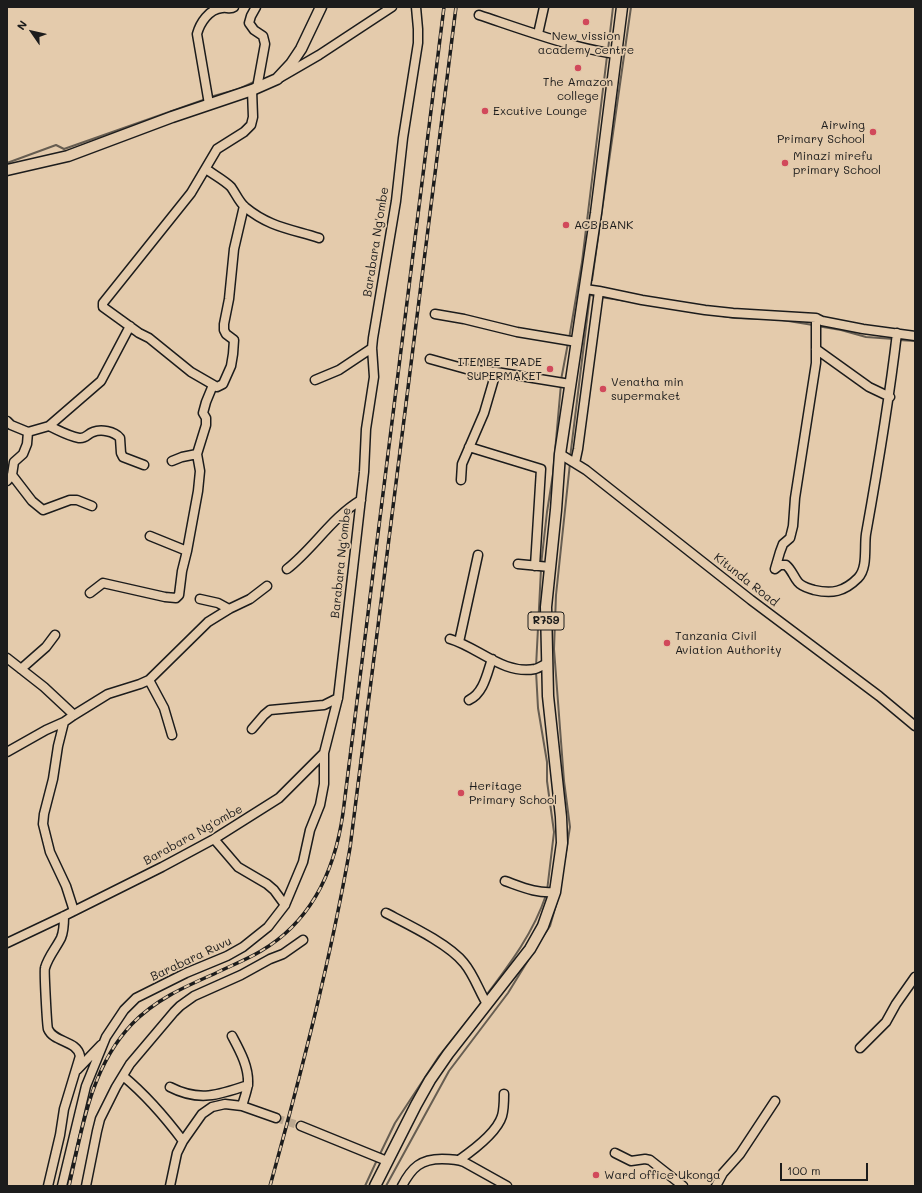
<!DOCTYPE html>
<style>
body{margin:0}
#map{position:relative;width:922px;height:1193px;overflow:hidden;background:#e4cbac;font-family:Mali,sans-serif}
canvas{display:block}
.frame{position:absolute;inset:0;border:8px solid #1c1c1c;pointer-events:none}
.north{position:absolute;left:12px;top:12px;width:40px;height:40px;-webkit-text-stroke:3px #e4cbac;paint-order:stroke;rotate:304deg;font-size:11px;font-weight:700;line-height:16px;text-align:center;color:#1c1c1c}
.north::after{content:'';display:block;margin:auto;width:14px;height:18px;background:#1c1c1c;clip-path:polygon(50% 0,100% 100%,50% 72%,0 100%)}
.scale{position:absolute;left:780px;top:1163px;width:88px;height:18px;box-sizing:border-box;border:2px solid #1c1c1c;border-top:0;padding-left:5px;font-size:12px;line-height:14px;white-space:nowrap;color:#1c1c1c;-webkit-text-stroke:3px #e4cbac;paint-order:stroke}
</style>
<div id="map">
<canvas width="922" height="1193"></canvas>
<div class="frame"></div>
<div class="north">N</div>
<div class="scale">100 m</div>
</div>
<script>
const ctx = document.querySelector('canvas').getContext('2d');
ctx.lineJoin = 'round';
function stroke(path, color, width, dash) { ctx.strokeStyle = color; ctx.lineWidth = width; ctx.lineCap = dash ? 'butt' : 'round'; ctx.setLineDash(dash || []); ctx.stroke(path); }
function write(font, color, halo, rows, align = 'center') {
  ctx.font = font + ' Mali,sans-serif'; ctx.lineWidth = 3.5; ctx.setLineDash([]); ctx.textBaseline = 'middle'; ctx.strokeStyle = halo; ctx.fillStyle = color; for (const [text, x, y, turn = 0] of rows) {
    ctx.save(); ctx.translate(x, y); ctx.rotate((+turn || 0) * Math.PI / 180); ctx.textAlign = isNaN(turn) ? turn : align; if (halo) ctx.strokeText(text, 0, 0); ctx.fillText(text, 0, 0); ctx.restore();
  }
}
stroke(new Path2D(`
 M608,50L613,7
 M210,97L239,89L256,81
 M7,163L56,145L64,149L206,99
 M592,280L631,7
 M600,297L627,301
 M716,315L735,318L764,319
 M776,319L813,325
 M817,326L841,330L866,337L894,339
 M569,339L582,262L607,56
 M898,340L915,341
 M561,380L568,343
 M570,458L590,295L595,296
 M541,565L547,512L553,474L561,384
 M536,667L541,569
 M536,671L538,708L547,762V781L554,832L547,891
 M565,858L570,827L564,781L554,649L556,595L570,463
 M542,938L550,926L558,898
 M485,997C509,965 533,934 546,895
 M379,1156L395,1123L439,1056L483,1001
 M365,1186L377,1160
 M386,1186L449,1071L508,993L532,954`), '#665d51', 2);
stroke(new Path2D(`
 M276,1118L301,1126`), '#bca88f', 8, [8, 4]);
const minor = new Path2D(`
 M256,7L251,16L249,23L254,30L263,36L265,44L257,88
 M479,15C524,30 569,47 615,54
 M538,34L544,7
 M281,77L319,55L392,7
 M209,104L197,34C200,23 209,9 222,8C227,7 230,10 234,7
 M206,169C214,175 224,180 231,187C236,194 239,202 245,207C269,227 291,229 319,238
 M244,206L234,249L229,299L224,324V330L226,334L234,340L233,354L231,366L223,384L217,387L191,372L149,338L139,333L103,307V303L191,193L217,149L244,132L251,125L253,117L252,90
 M585,289L599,291L642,300L705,310L733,313L816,318L822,321L863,329L915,336
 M435,314L464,319L517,332L577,342
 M816,318V363L795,498L793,526L790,538L783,544L780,552L775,569L780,565H786C792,570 793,576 798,582C802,587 808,588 814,590C832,594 844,592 858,578C868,568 864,547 866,534C878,467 889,401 897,333
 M816,349L869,387L890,397
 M430,359L466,369L496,372L570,384
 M315,380L339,370L372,348
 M7,421L11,425L28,432L49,426L101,381L130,326
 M49,426C58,430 68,436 79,438C86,439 87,434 93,432C101,429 114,431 120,438L121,453L123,457L144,465
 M469,447L541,469L535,566
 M560,454L586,470L751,600L879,696L915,726
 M172,461L182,457L197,454
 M575,463L578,449L599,291
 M12,475L32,501L43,510L70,500H77L92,506
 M461,480L462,464L484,413L496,372
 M7,481L12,475L14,462L23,454L27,444L28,432
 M150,536L187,551
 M518,564L550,567
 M287,569C314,548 331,518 361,500
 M90,593L103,583L165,597L176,598L179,595L182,571L187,551L198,491L200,471L197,454L206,425V418L203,413L206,402L213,385
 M200,599L218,603L229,609
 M450,639C478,647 503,675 535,669C539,668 543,665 546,664
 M459,642L478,555
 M7,658L44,687L74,715
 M21,669L46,647L55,635
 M149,680L164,708L172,735
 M469,700C484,693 487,673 492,659
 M252,729L264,715L270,710L324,705L338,698
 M7,752L46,730L64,722
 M214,839L238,867L267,884L274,890L285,905
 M505,881C522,887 537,894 555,892
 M74,911L66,886L50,852L43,824L44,814L53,779L58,746L64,722L74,715L108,694L140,684L149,680L208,622L229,609L250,599L267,586
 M386,913C409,925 449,944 464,963C474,975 479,991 487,1004
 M7,943L64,916L162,867L214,839L279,798L324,753L338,698L352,577L364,472L366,429L374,377L372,348L373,338L396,201L403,138L418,43V29L416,7
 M232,1036C240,1051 249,1067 248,1084C247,1091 244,1099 242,1106
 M860,1048L886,1022L896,1004L915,977
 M77,1070L101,1045
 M123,1076C146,1095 165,1117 183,1141
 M170,1087C199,1102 219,1095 248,1085
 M301,1126L387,1161
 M615,1153L631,1161L645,1159L650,1160L683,1186
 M459,1160C472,1151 497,1132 502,1116C504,1109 504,1101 504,1094
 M48,1186L60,1135L64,1109L80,1056C77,1040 54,1043 48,1029C47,1026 44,971 45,968C48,957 56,948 61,938C64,931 64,923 64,916
 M62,1186L86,1086L106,1037L124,1010L136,998L186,973L227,956L243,947L268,927L285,905L303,862L310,830L320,805L324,784V753
 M86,1186L97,1131L100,1119L116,1087L130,1064L174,1012L180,1006L194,996L241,975L270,959L283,954L303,940
 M170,1186L177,1153L183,1141L202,1114L212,1107L225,1104L242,1106L276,1118
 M402,1186C412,1167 421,1159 442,1159C450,1159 457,1159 464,1162L507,1186
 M716,1186L723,1173L740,1154L775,1101`);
const major = new Path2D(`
 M7,170L68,156L172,117L252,90L277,79L291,64L301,49L321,7
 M375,1186L416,1105L430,1080L448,1054L530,949L543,926L555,892L562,843L561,817L548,696L546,607L556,510L560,454L596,213L622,7`);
stroke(minor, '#1c1c1c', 11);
stroke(major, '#1c1c1c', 13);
stroke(minor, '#e4cbac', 8);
stroke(major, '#e4cbac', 10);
const rail = new Path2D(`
 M69,1186C82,1130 90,1068 132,1024C155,1000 184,987 214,974C230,966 246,960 261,951C312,921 335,870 343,813L444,7
 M270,1186C301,1074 330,962 350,848L456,7`);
stroke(rail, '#1c1c1c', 3.5);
stroke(rail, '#e4cbac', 2, [6]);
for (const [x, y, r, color] of [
 [586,22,4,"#d1495b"],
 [578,68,4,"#d1495b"],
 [485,111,4,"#d1495b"],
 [873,132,4,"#d1495b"],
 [785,163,4,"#d1495b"],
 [566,225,4,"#d1495b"],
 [550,369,4,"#d1495b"],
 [603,389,4,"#d1495b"],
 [667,643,4,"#d1495b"],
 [461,793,4,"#d1495b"],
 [596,1175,4,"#d1495b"]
]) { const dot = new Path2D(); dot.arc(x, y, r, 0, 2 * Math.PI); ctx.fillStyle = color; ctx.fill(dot); stroke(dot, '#e4cbac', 1.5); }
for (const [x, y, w] of [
 [546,621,36]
]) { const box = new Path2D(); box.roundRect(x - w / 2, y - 9, w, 18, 3); ctx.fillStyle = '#e4cbac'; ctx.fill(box); stroke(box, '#1c1c1c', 1); }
write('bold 11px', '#1c1c1c', null, [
 ["R759",546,621]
]);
write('12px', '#1c1c1c', '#e4cbac', [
 ["New vission",586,36,"center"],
 ["academy centre",586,50,"center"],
 ["The Amazon",578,82,"center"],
 ["college",578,96,"center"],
 ["Excutive Lounge",493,111],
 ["Airwing",865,125,"right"],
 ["Primary School",865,139,"right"],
 ["Minazi mirefu",793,156],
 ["primary School",793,170],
 ["ACB BANK",574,225],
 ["ITEMBE TRADE",542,362,"right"],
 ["SUPERMAKET",542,376,"right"],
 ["Venatha min",611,382],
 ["supermaket",611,396],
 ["Tanzania Civil",675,636],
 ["Aviation Authority",675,650],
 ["Heritage",469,786],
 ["Primary School",469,800],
 ["Ward office Ukonga",604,1175]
], 'left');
write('12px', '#1c1c1c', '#e4cbac', [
 ["Barabara Ng'ombe",376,242,-81],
 ["Barabara Ng'ombe",341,563,-84],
 ["Kitunda Road",746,580,38],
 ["Barabara Ng'ombe",193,835,-29],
 ["Barabara Ruvu",191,959,-25]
]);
</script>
